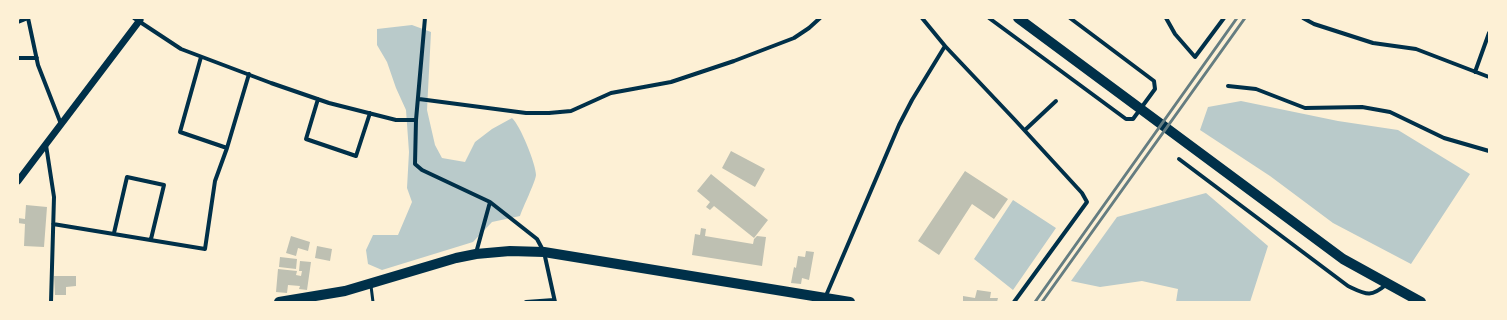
<!DOCTYPE html>
<style>
body{margin:0}
#map{position:relative;width:1507px;height:320px;overflow:hidden;background:#fdf0d5;font-family:"Source Sans 3",sans-serif}
canvas{display:block}
.frame{position:absolute;inset:0;border:19px solid #fdf0d5;pointer-events:none}
</style>
<div id="map">
<canvas width="1507" height="320"></canvas>
<div class="frame"></div>
</div>
<script>
const ctx = document.querySelector('canvas').getContext('2d');
ctx.lineJoin = 'round';
function fillPath(path, color) { ctx.fillStyle = color; ctx.fill(path, 'evenodd'); }
function stroke(path, color, width, dash) { ctx.strokeStyle = color; ctx.lineWidth = width; ctx.lineCap = dash ? 'butt' : 'round'; ctx.setLineDash(dash || []); ctx.stroke(path); }
fillPath(new Path2D(`
 M412,25L431,32L427,110L435,145L442,158L465,162L475,142L492,129L512,118C520,125 536,164 536,175C535,183 523,207 520,216L492,222L473,242L382,270L368,264L366,250L373,235H398L412,202L407,188L409,152L406,110L396,88L387,62L377,45V29Z
 M1241,101L1338,121L1398,130L1470,174L1411,264L1333,223L1270,176L1200,130L1208,107Z
 M1206,193L1268,246L1250,302H1176L1178,289L1142,281L1100,287L1071,281L1117,217Z
 M1013,200L1056,228L1013,290L974,259Z`), '#b9caca');
fillPath(new Path2D(`
 M731,151L765,169L755,187L722,168Z
 M965,171L1008,199L994,219L972,204L939,255L918,241Z
 M711,174L768,220L754,238L714,206L710,210L706,207L710,202L697,191Z
 M26,205L47,207L44,247L24,246L25,224L18,223V218L25,219Z
 M701,228L706,229L705,236L753,244L754,239L757,236L766,237L762,266L692,255L695,234L700,235Z
 M291,236L310,242L308,251L298,248L296,256L286,253Z
 M317,246L332,249L330,261L315,258Z
 M806,251L814,252L809,280L802,278L801,284L791,283L794,267L796,268L798,256L805,257Z
 M280,257L297,259L296,269L279,267Z
 M300,261L311,262L307,290L299,289L300,286L288,285L287,293L276,292L278,269L297,271L296,275L301,276L302,271H299Z
 M54,276H76V286L66,287V295H55Z
 M977,290L991,292L990,298H998L997,302H963V296L975,298Z`), '#bec0b2');
stroke(new Path2D(`
 M371,286L373,302`), '#003049', 3);
stroke(new Path2D(`
 M28,18L38,65L61,124
 M134,18L181,49L271,83L329,103L396,120H416
 M425,18L416,120L415,164L422,170L490,202L476,253
 M989,18L1126,119H1133L1155,89L1154,81L1070,18
 M1166,18L1175,34L1195,57L1224,18
 M1303,18L1314,24L1373,43L1416,49L1489,77
 M18,22L28,18
 M945,46L1015,120L1082,193L1087,202L1014,302
 M201,57L180,132L227,148L249,74
 M18,58H37
 M1475,72L1489,33
 M1228,86L1256,89L1305,108L1362,107L1390,112L1444,138L1489,151
 M318,99L306,139L356,156L370,113
 M419,99L526,113H549L571,111L611,93L671,82L734,61L794,38L809,28L820,18
 M1025,130L1056,101
 M46,145L54,197L51,302
 M1179,159L1348,286C1367,295 1370,298 1387,284
 M490,202L537,239L544,252L555,302
 M53,224L205,249L215,181L227,148
 M114,233L127,177L164,185L151,239
 M825,298L899,125L912,100L945,46L922,18
 M526,302L554,300`), '#003049', 4);
stroke(new Path2D(`
 M18,181L140,20`), '#003049', 7);
stroke(new Path2D(`
 M1018,18L1343,259L1421,302
 M279,302L345,291L456,258L476,254L510,251L544,252L850,302`), '#003049', 10);
stroke(new Path2D(`
 M1035,302L1237,18
 M1042,302L1245,18`), '#657d81', 3);
</script>
